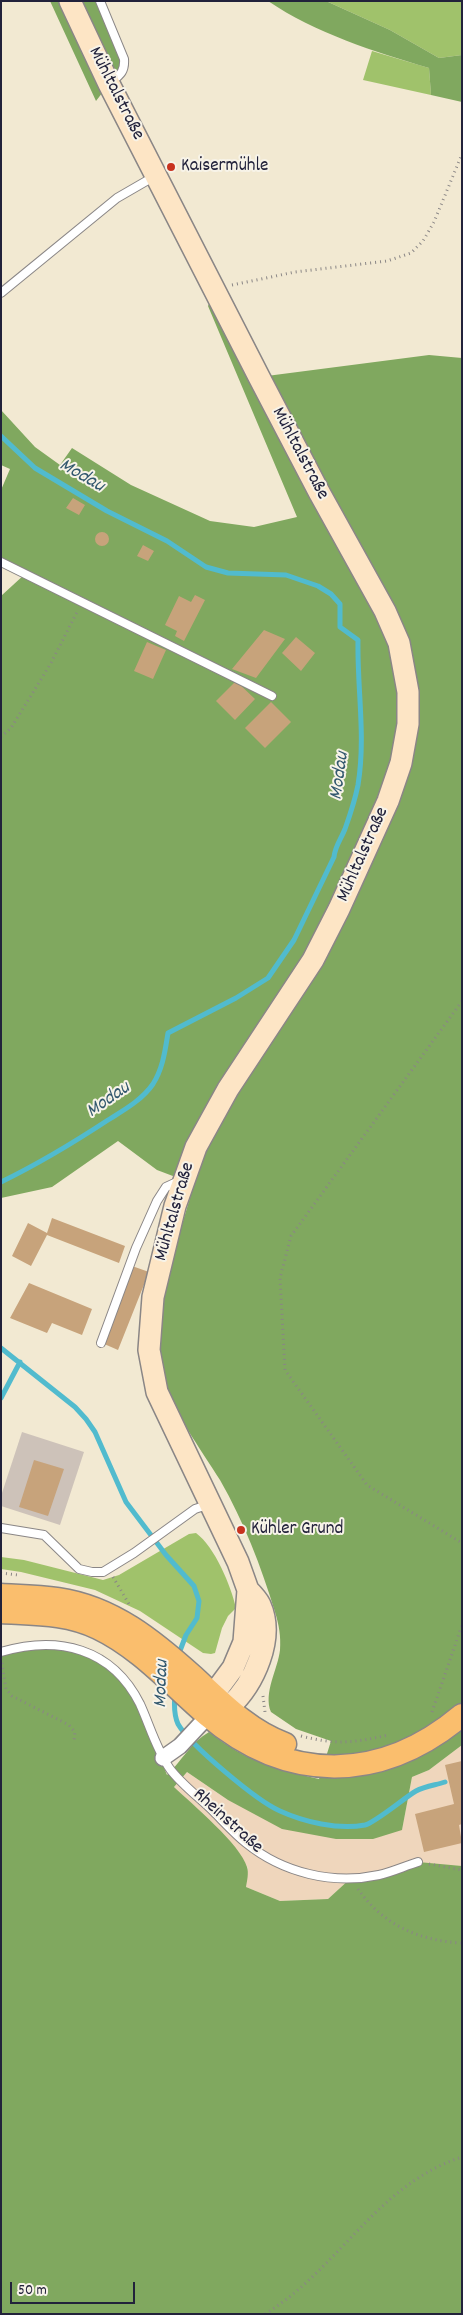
<!DOCTYPE html>
<meta charset="utf-8">
<style>
body{margin:0}
#map{position:relative;width:463px;height:2315px;overflow:hidden;background:#f2e9d2;font-family:Dekko,sans-serif}
canvas{display:block}
.frame{position:absolute;inset:0;border:2px solid #22223b;pointer-events:none}
.scale{position:absolute;left:10px;top:2282px;width:125px;height:22px;box-sizing:border-box;border:2px solid #22223b;border-top:0;padding-left:6px;font-size:15px;line-height:18px;white-space:nowrap;color:#22223b;-webkit-text-stroke:4px #f7f3e8;paint-order:stroke}
</style>
<div id="map">
<canvas width="463" height="2315"></canvas>
<div class="frame"></div>
<div class="scale">50 m</div>
</div>
<script>
const ctx = document.querySelector('canvas').getContext('2d');
ctx.lineJoin = 'round';
function fillPath(path, color) { ctx.fillStyle = color; ctx.fill(path, 'evenodd'); }
function stroke(path, color, width, dash) { ctx.strokeStyle = color; ctx.lineWidth = width; ctx.lineCap = dash ? 'butt' : 'round'; ctx.setLineDash(dash || []); ctx.stroke(path); }
function write(font, color, halo, rows, align = 'center') {
  ctx.font = font + ' Dekko,sans-serif'; ctx.lineWidth = 4; ctx.setLineDash([]); ctx.textBaseline = 'middle'; ctx.strokeStyle = halo; ctx.fillStyle = color; for (const [text, x, y, turn = 0] of rows) {
    ctx.save(); ctx.translate(x, y); ctx.rotate((+turn || 0) * Math.PI / 180); ctx.textAlign = isNaN(turn) ? turn : align; if (halo) ctx.strokeText(text, 0, 0); ctx.fillText(text, 0, 0); ctx.restore();
  }
}
fillPath(new Path2D(`
 M462,1745V1866L445,1865L351,1878L328,1899L280,1901L246,1887L248,1868L238,1852L206,1818L174,1787L187,1772L228,1800L402,1830L412,1777L429,1770Z`), '#efd6bc');
fillPath(new Path2D(`
 M22,1432L84,1452L60,1525L1,1506V1496Z`), '#cdc2b9');
fillPath(new Path2D(`
 M326,1H462V55L439,58L390,30Z
 M372,51L429,68L431,95L363,80Z
 M196,1533C215,1547 231,1586 236,1608L228,1616L222,1628L215,1653L211,1654L203,1653L140,1611L95,1590L21,1572L1,1569V1557L24,1560L103,1580L119,1575L189,1534Z`), '#a0c26b');
fillPath(new Path2D(`
 M50,1H100L125,69L109,84L96,101Z
 M268,1H326L390,30L439,58L462,55V102L431,95L429,68C375,52 315,33 268,1Z
 M215,289L259,377L429,355L462,358V1745L429,1770L412,1777L402,1830L373,1839H336L282,1829L228,1800L187,1772L174,1787C192,1804 241,1845 247,1867C249,1873 247,1881 246,1887L280,1901L328,1899L351,1878L418,1862L462,1866V2314H1V1652L12,1649L71,1648L111,1666L139,1703L167,1775C181,1762 191,1742 209,1732C248,1762 272,1768 319,1779L331,1741L296,1729L271,1712C263,1693 278,1669 280,1650C281,1636 279,1625 275,1612C261,1566 244,1522 220,1480C202,1451 171,1409 163,1377C148,1317 178,1242 194,1184L157,1170L118,1141L52,1187L1,1198V596L25,574L1,561V490L10,469L1,465V410L35,447L60,465L72,448L131,485L210,521L254,527L297,517L208,306Z`), '#80a85f');
stroke(new Path2D(`
 M1,436L35,468L107,511L167,541L206,567L228,573L286,575L318,586L331,594L340,604V627L358,640C357,689 366,736 358,785C355,800 350,815 345,829C341,839 335,846 334,857L294,940L268,978L236,998L168,1033C165,1051 163,1068 153,1084C142,1100 124,1110 108,1120C73,1143 38,1164 1,1182
 M1,1348L75,1407L86,1419L95,1432L126,1502L166,1555L194,1586L199,1601L197,1618L186,1635L178,1656
 M1,1398L20,1362
 M175,1694C174,1704 174,1715 178,1724C190,1745 257,1801 280,1811C304,1822 338,1830 365,1825C376,1822 404,1798 416,1791C425,1786 436,1785 445,1782`), '#51bbce', 5);
fillPath(new Path2D(`
 M73,498L85,505L79,515L66,508Z
 M95 539a7 7 0 1 1 14 0a7 7 0 1 1-14 0Z
 M143,545L154,551L148,561L137,556Z
 M195,595L205,600L184,641L175,636L177,631L165,625L179,596L191,602Z
 M264,630L285,639L256,678L232,669Z
 M296,637L315,653L301,671L282,653Z
 M147,642L166,650L153,679L134,671Z
 M236,681L255,699L235,720L216,701Z
 M271,702L291,722L265,748L245,728Z
 M52,1218L125,1246L119,1263L47,1235L31,1266L12,1256L28,1223L47,1233Z
 M132,1266L149,1272L118,1350L102,1343Z
 M29,1283L92,1309L82,1335L52,1323L47,1333L10,1318Z
 M34,1460L64,1469L48,1516L19,1507Z
 M462,1761V1824L459,1825L462,1843L424,1852L415,1814L454,1804L445,1765Z`), '#c7a37b');
const lane = new Path2D(`
 M100,1L124,59C125,72 120,75 110,83
 M1,293L117,198L155,176
 M1,562L272,696
 M101,1343L136,1248L157,1201L166,1187L179,1181
 M1,1528L44,1535L79,1569L92,1572H103L134,1553L195,1509L210,1504
 M1,1652C58,1635 112,1648 140,1704C150,1726 156,1749 170,1769C182,1785 200,1798 214,1812C224,1822 235,1834 246,1843C283,1873 333,1885 379,1875C392,1872 405,1866 418,1862`);
const street = new Path2D(`
 M163,1758L180,1746L208,1716`);
const secondary = new Path2D(`
 M70,1L109,84L259,377L319,492L385,611L399,643L408,692V724L401,763L388,801L339,909L313,960L228,1089L196,1147L175,1206L153,1297L149,1350L157,1392L238,1562L248,1590L244,1642L233,1668L213,1695L208,1716C215,1714 224,1712 229,1707C254,1684 275,1638 260,1605C257,1599 252,1594 248,1590`);
const primary = new Path2D(`
 M1,1595C20,1596 39,1596 58,1599C113,1607 154,1641 194,1677C222,1703 249,1731 285,1744
 M1,1612C35,1614 67,1613 98,1628C140,1648 172,1685 207,1715C288,1784 381,1783 462,1715`);
stroke(lane, '#8a8686', 10);
stroke(street, '#8a8686', 18);
stroke(secondary, '#8a8686', 24);
stroke(primary, '#8a8686', 25);
stroke(new Path2D(`
 M232,285L295,272L387,261L411,253L423,241L434,222L462,154
 M1,737L11,728L51,663L77,612
 M462,1001L291,1236L280,1278L285,1370L367,1485L462,1543
 M1,1573L18,1575
 M113,1577L129,1604
 M2,1663L6,1689L12,1696L69,1725L75,1732L74,1742
 M263,1696L265,1712
 M432,1712L462,1625
 M301,1736C337,1745 353,1743 388,1735
 M429,1864L462,1870
 M358,1889C382,1924 419,1941 462,1943
 M265,2314C338,2270 377,2184 462,2157`), '#8a8686', 3, [1, 4]);
stroke(lane, '#fff', 8);
stroke(street, '#fff', 15);
stroke(secondary, '#fde5c5', 21);
stroke(primary, '#fabe6d', 22);
for (const [x, y, r, color] of [
 [171,167,5,"#c8321e"],
 [241,1530,5,"#c8321e"]
]) { const dot = new Path2D(); dot.arc(x, y, r, 0, 2 * Math.PI); ctx.fillStyle = color; ctx.fill(dot); stroke(dot, '#f7f3e8', 2); }
write('19px', '#22223b', '#f7f3e8', [
 ["Mühltalstraße",115,94,63],
 ["Mühltalstraße",299,454,62],
 ["Mühltalstraße",364,855,-66],
 ["Mühltalstraße",176,1212,-74],
 ["Rheinstraße",227,1822,42]
]);
write('19px', '#22223b', '#f7f3e8', [
 ["Kaisermühle",181,167],
 ["Kühler Grund",251,1530]
], 'left');
write('italic 20px', '#32586e', '#f7f3e8', [
 ["Modau",81,477,30],
 ["Modau",341,776,-82],
 ["Modau",109,1101,-35],
 ["Modau",163,1684,-88]
]);
</script>
